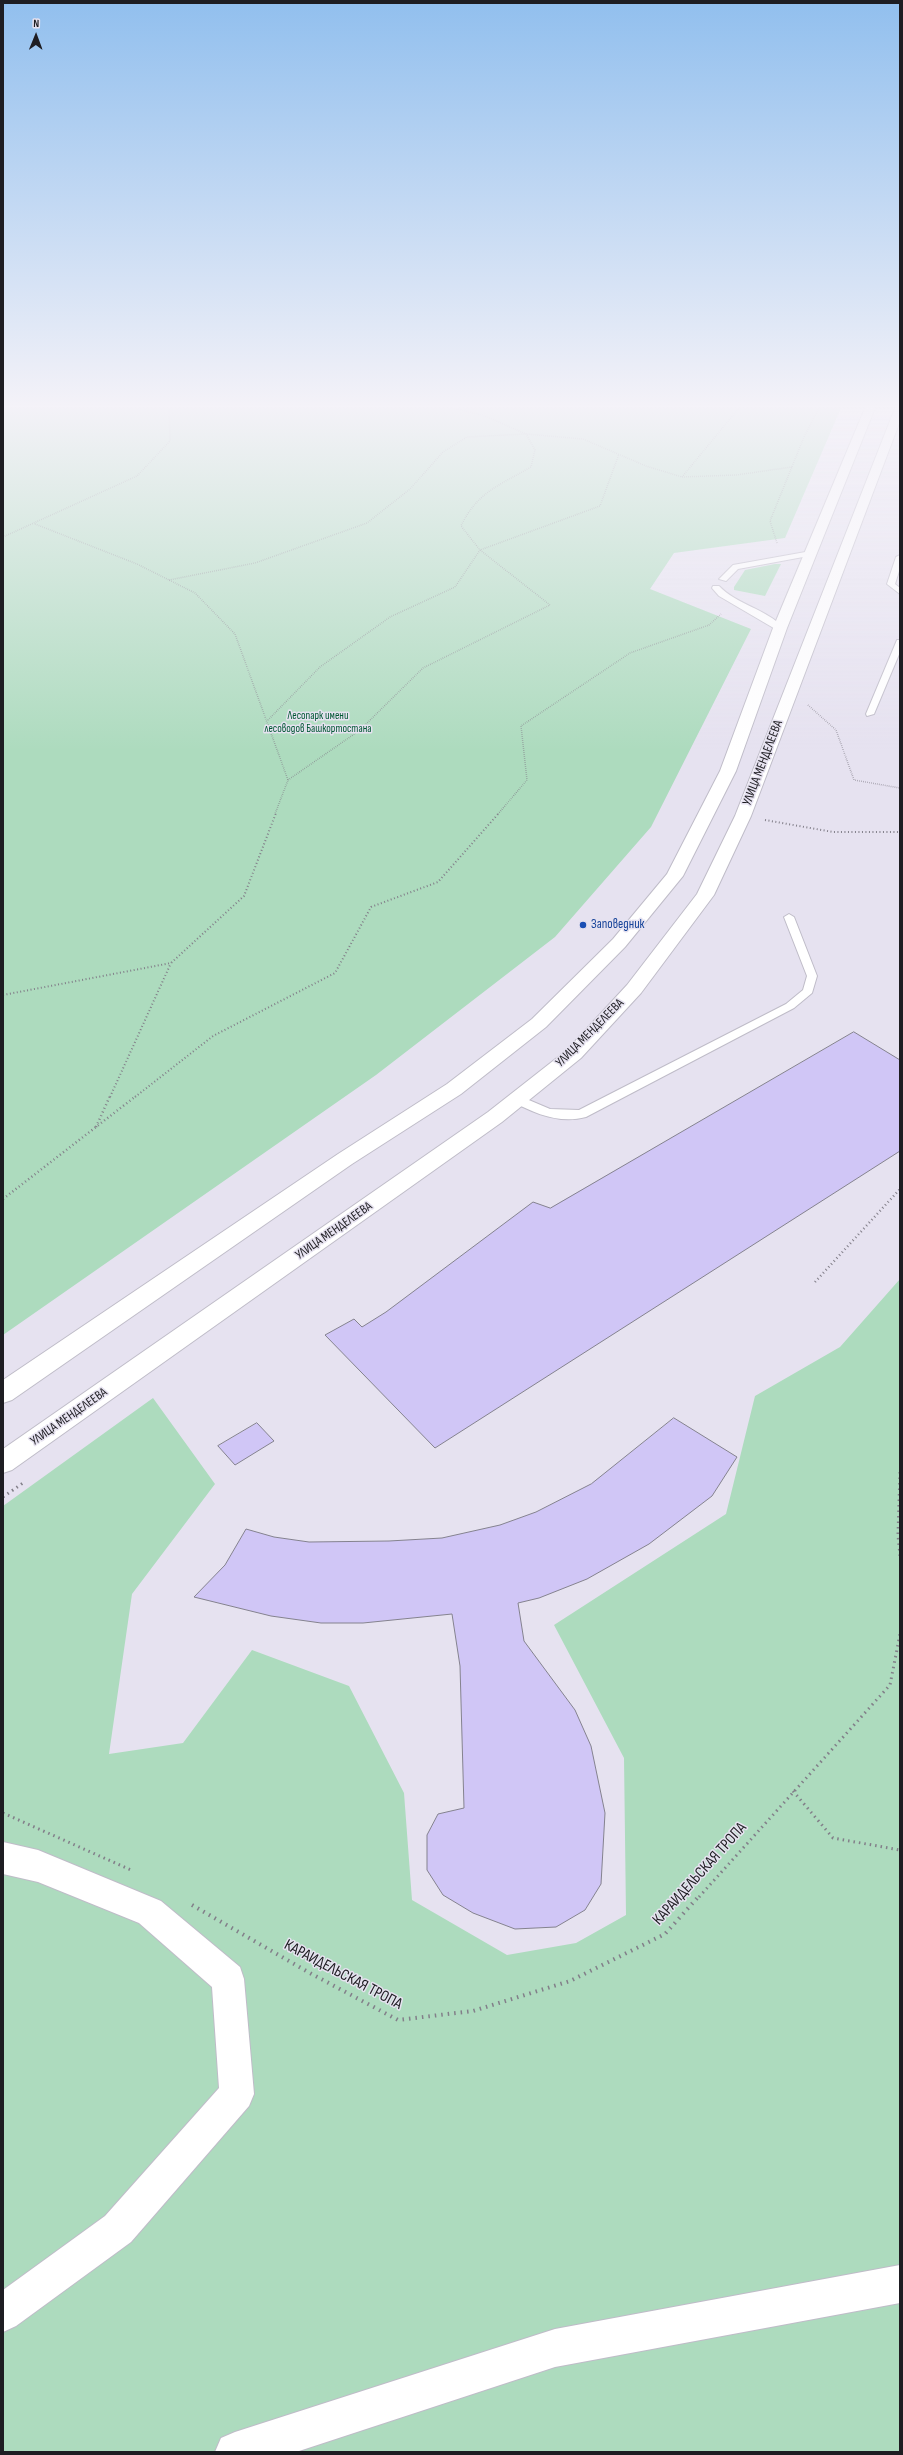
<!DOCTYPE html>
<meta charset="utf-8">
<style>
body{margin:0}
#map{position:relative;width:903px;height:2455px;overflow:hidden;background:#e6e2f0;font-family:"Sofia Sans Condensed",sans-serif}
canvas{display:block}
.frame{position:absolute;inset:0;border:4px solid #1e1d22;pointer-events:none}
.north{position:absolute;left:16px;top:16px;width:40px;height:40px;-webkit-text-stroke:3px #e6e2f0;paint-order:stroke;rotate:1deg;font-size:11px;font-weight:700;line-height:16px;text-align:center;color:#1e1d22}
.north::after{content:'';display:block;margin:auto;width:14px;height:18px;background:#1e1d22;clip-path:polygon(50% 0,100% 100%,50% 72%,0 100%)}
</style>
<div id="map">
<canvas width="903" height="2455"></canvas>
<div class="frame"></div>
<div class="north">N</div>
</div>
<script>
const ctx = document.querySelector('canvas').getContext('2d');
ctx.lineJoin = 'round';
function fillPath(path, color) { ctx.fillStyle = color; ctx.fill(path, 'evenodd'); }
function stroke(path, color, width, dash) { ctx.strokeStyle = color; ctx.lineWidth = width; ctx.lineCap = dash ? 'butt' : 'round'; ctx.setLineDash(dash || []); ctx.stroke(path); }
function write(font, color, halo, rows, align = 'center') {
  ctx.font = font + ' "Sofia Sans Condensed",sans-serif'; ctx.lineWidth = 3; ctx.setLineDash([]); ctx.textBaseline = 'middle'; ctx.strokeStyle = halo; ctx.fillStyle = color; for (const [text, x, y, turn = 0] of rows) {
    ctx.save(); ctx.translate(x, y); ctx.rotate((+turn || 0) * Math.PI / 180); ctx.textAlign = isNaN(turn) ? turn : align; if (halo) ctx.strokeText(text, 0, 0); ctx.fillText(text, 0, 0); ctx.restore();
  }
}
fillPath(new Path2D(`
 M3,408H841L785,538L674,553L650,589L751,629L651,827L555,937L376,1075L3,1335Z
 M775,564H781L765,596L734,590V587L745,570Z
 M900,1279V2452H3V1506L153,1398L215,1484L132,1594L109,1754L183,1743L252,1650L349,1686L404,1793L412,1900L507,1955L576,1943L626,1915L624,1758L554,1625L726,1514L755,1396L840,1347Z`), '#addbbe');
const building = new Path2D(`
 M854,1032L900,1060V1151L435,1448L325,1335L354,1319L362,1327L386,1312L533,1202L550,1208Z
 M674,1418L737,1457L712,1496L649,1544L587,1579L539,1598L518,1603L524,1641L575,1710L591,1746L605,1813L601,1884L585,1910L556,1927L515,1929L473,1913L443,1895L427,1870V1835L438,1814L464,1808L460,1666L452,1614L363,1623H321L271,1616L194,1597L225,1565L246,1529L274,1537L309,1542L389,1541L442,1538L500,1525L536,1512L591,1484Z
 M257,1423L274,1441L235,1465L218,1446Z`);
fillPath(building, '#d0c6f6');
stroke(building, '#84828e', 1);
const lane = new Path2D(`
 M811,551H814V555L738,569L726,581L719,579L733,565Z
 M900,555V568L895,584L900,588V594L887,584L896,557Z
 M713,586H719C736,604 766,609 784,628L777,630L719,596L712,588Z
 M897,640H900V652L874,714L867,716L866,714Z
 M789,914L794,917L817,976L812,993L794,1008L586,1117C560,1124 536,1114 513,1102L511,1099L517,1095L550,1109L579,1110L786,1004L803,990L807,976L784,917Z`);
const street = new Path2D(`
 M3,1842L38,1850L161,1901L240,1967L244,1979L254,2094L249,2106L131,2242L16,2326L3,2332V2290L105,2216L219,2088L212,1987L139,1923L38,1882L3,1874Z
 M900,2265V2303L555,2367L296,2452H215L221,2438L235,2432L555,2329Z`);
const secondary = new Path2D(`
 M865,408H875L787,628L736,771L683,876L625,947L546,1027L461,1094L352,1164L12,1400L3,1403V1380L338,1154L447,1084L532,1019L613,939L667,874L720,771L773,628Z
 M895,408H900V421L751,816L714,895L641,993L581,1058L502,1122L12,1470L3,1473V1449L488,1112L567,1050L627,985L697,894L735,816Z`);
stroke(lane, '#bfbcc8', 2);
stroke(street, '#bfbcc8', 2);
stroke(secondary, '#bfbcc8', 2);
stroke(new Path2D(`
 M682,477L739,408
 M35,524L137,564L195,593L235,634L288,780L275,814
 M3,537L137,476L170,441L169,408
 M777,543L770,521L804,437L819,408
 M169,580L255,563L367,523L410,489L443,452L467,437L526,434L583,439L646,466L682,477L736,475L792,467
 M808,705L836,730L854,780L900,788
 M268,720L320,667L390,617L455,587L480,550L461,526C477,492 500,485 531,467L535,450L526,434L485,416L453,408
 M288,780L360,730L423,668L550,605L480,550L600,506L619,454
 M498,814L527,780L521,726L630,653L709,625L721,614`), '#827f89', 1.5, [0.5, 1.5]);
stroke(new Path2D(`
 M765,820L833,832H900
 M3,995L171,963L244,896L276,813
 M110,1097L171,963
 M135,1097L213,1036L335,973L371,907L438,882L499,813`), '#827f89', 2, [1, 2.5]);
stroke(new Path2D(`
 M96,1127L110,1096
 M3,1199L136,1096
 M815,1282L900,1189`), '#827f89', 2.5, [1, 3]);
stroke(new Path2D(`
 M900,1472L898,1535L900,1556
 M3,1497L23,1483
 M793,1791L833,1838L900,1850
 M3,1813L131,1870
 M699,1897L890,1685L900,1634`), '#827f89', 3, [1.5, 4]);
stroke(new Path2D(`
 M192,1905L308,1972L398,2020L473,2011L570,1981L665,1934L699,1896`), '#827f89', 4, [1.5, 5]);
fillPath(lane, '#fff');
fillPath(street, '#fff');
fillPath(secondary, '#fff');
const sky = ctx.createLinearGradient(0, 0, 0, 751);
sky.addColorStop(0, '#91bfee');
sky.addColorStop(0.54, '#f4f2f8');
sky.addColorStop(1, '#f4f2f800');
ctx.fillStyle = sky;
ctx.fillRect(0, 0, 903, 751);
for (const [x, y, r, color] of [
 [583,925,4,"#1a4fb4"]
]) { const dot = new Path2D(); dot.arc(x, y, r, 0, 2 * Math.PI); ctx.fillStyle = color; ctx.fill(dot); stroke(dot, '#e6e2f0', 1.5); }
write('11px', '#005833', '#e6e2f0', [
 ["Лесопарк имени",318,716],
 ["лесоводов Башкортостана",318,729]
]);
write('13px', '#1e1d22', '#e6e2f0', [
 ["УЛИЦА МЕНДЕЛЕЕВА",763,763,-69],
 ["УЛИЦА МЕНДЕЛЕЕВА",590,1033,-45],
 ["УЛИЦА МЕНДЕЛЕЕВА",334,1231,-35],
 ["УЛИЦА МЕНДЕЛЕЕВА",69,1417,-35]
]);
write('13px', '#164399', '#e6e2f0', [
 ["Заповедник",591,925]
], 'left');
write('16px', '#1e1d22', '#e6e2f0', [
 ["КАРАИДЕЛЬСКАЯ ТРОПА",700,1874,-48],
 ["КАРАИДЕЛЬСКАЯ ТРОПА",343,1975,28]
]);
</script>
